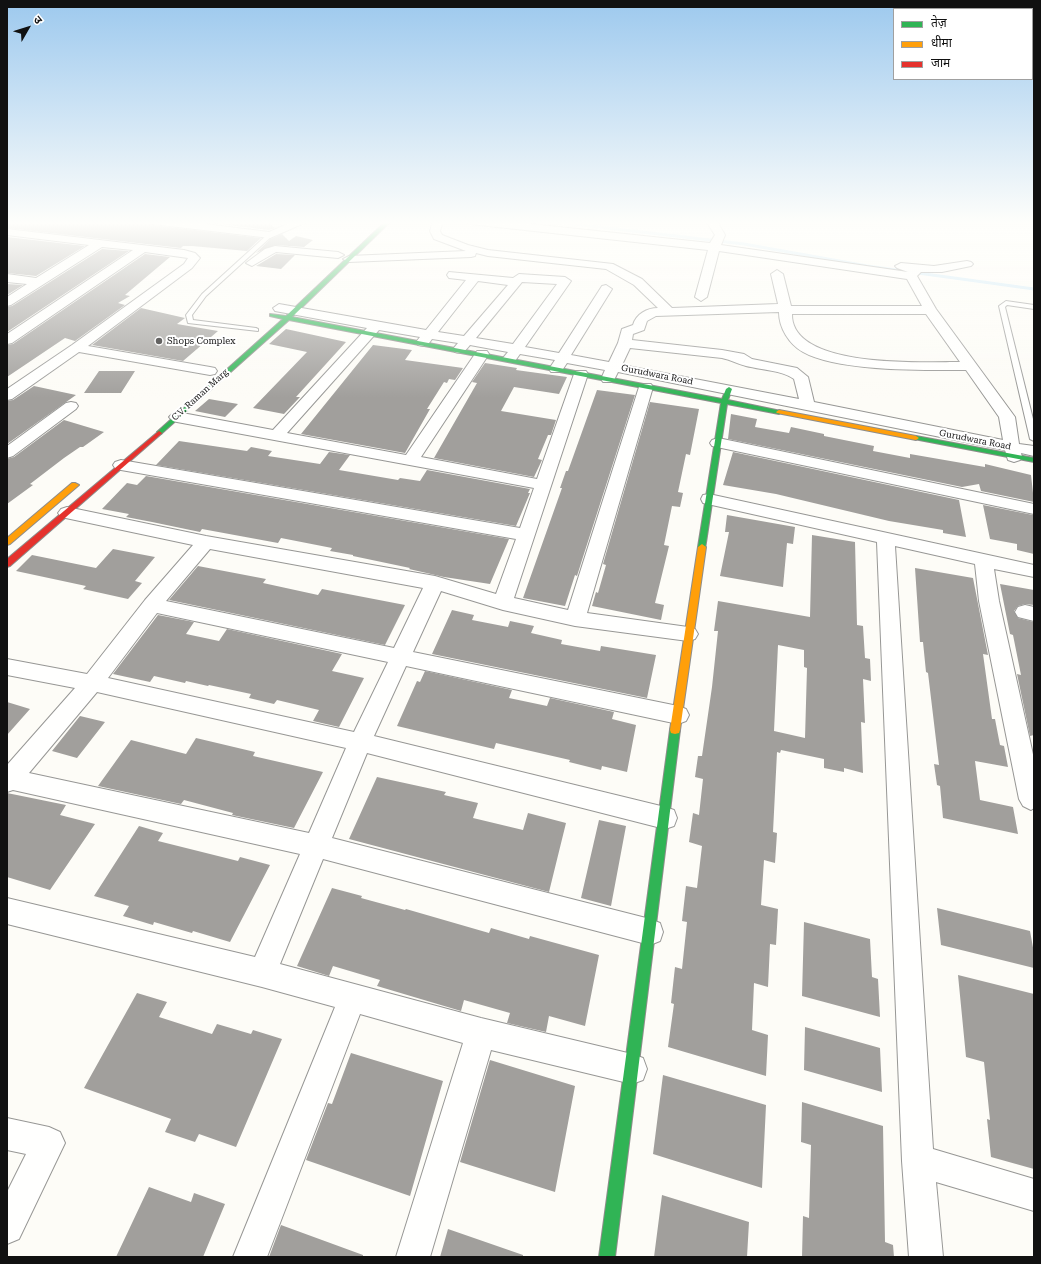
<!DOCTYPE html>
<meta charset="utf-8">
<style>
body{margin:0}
#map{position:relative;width:1041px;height:1264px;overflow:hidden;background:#fdfcf7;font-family:"Roboto Serif","Noto Sans Devanagari",serif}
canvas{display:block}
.frame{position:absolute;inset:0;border:8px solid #111;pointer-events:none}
.legend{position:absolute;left:893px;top:8px;width:140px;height:72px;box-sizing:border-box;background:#fff;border:1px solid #a0a0a0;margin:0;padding:5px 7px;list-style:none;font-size:12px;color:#111}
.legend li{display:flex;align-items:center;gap:8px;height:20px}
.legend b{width:20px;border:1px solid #a0a0a0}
.north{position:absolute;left:8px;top:8px;width:40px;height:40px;-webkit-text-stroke:3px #fff;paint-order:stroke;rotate:51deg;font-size:11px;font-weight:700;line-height:16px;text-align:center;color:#111}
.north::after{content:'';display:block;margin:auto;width:14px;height:18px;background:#111;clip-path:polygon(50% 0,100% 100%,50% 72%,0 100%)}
</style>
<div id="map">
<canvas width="1041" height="1264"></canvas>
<div class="frame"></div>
<ul class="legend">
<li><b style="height:5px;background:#30b455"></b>तेज़</li>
<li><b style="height:5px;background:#ff9f0a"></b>धीमा</li>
<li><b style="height:5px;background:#e5322d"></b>जाम</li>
</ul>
<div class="north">उ</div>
</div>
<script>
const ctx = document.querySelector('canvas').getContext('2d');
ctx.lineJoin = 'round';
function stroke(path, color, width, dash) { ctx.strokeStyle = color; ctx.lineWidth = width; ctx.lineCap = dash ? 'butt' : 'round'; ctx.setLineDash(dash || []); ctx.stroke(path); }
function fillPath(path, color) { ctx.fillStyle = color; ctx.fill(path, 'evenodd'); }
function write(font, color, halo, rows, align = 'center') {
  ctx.font = font + ' "Roboto Serif",serif'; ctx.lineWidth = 4; ctx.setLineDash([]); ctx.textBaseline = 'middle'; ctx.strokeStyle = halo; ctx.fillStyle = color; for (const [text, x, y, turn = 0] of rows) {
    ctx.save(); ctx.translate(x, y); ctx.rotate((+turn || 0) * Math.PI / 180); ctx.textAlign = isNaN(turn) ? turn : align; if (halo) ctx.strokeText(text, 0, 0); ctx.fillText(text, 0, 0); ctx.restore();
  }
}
stroke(new Path2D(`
 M548,221L744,244L867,266L1034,289`), '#cde8f7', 3);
fillPath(new Path2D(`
 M7,221H147L153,225L261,238L247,251L192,246H183L181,248L7,228Z
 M195,221H267L275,228L269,230Z
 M282,234L289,241L296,236L313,240L304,247L275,245L256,253L270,239Z
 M7,237L85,246L36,276L7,273Z
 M102,249L129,251L7,332V307L12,306Z
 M145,254L170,257L125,295L130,296L118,303L125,305L75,341L65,338L7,377V345L13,344Z
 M276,254L295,255L281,269L256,266Z
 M7,284L23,285L7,295Z
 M141,308L185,318L177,324L218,331L183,361L92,345Z
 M286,329L346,342L296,397H300L284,414L253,408L307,352L269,344Z
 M373,345L412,350L405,360L463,368L455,380L449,379L447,383L444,382L427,409H430L405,453L301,434Z
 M485,363L517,368L516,370L567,377L559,394L514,387L501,411L556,420L551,435H548L538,459L542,460L534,477L434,458L477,383L472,382Z
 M99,371H135L121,393H84Z
 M34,386L76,395L7,444V401L13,400Z
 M597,390L635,395L582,560L577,576L575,575L565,606L523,598L562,488H560L566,471H568Z
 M209,399L238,404L225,417L195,411Z
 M650,402L699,409L690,455L686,454L678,492L683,493L680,507L672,506L664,545L669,546L655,603L664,605L661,620L592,606L596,592L598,593L606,565L603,564Z
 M731,414L757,419L755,427L789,433L791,427L824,434V436L874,446L873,451L910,458V454L985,467V464L1031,475L1034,502L981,491L979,484L962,487L728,439Z
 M64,420L104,432L83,447H80L64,458L30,484L33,485L7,504V459L14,457Z
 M179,441L247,451L251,447L272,451L268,456L320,464L329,452L350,455L339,470L398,480L400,478L420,481L427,470L530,489L528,493H530L516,526L156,465Z
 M733,452L959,500L966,537L943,533V530L889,521L776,494L723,485Z
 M146,476L509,539L490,584L444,577L409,569L410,568L353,556V555L330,551L332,548L281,538L278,543L202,529L200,532L152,522L126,517L129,514L102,509L127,483L137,485Z
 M983,505L1033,515L1034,554L1017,550V544L990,539Z
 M727,515L795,527L793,544L787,543L783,587L720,576L729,532H725Z
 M812,535L855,542L857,625L863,626L865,658L870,659L871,681L863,679L865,723L861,722L863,773L844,768V772L824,768V759L781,750L780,753L777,752L773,832L777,833L775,863L764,860L761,905L778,909L776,945L770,944L768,987L754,983L752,1030L768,1035L766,1076L668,1047L674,1004L671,1003L675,967L682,969L687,922L682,921L686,886L697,888L702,846L689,842L693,813L699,815L703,779L695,777L698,756H702L712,687L718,631H714L718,601L810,617ZM778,645L804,650V667L807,668L805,738L774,731Z
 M113,549L155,557L135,581L142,583L128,599L83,589L86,586L16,571L32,555L96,568Z
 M198,566L266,579L263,583L318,595L322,589L405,605L385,645L169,600Z
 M915,568L973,578L988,655L983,654L992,719H995L1000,745L1004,746L1008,767L975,761L980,800L1013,807L1018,834L943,818L940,786L937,785L934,764L939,765L928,673L926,672L923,642H920Z
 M1000,584L1034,590V605L1025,604L1018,606L1014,611L1018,618L1034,622V735L1030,736L1017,674L1021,675L1013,635L1010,634Z
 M452,610L474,615L472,620L508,627L510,621L534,626L531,633L562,640L561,644L600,651L601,646L656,655L647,698L432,654Z
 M158,615L194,622L186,634L219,641L227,629L342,654L332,671L364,678L339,727L313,721L319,710L277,700L274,704L249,698L251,694L209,685L208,686L186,681L185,683L154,676L150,682L113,674Z
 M425,671L512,690L509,698L547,706L550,698L614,712L612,719L636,725L627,772L602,766L601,770L569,762L570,760L496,743L494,749L397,726L417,681L420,682Z
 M7,702L30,709L7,735Z
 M80,716L105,722L77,758L52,751Z
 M196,738L255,752L253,756L323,772L294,828L232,815L233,813L184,800L181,804L98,786L131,740L186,754Z
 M377,777L446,792L444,795L478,803L473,818L523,830L528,813L566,823L549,892L349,839Z
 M7,793L66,805L60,815L95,824L50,890L7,877Z
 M599,820L626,826L611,906L581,898Z
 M139,826L163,833L158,841L238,861L240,857L270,865L230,942L193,931L192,933L154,922L153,925L123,916L129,906L94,896Z
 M332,888L362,896L361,898L405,910L406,909L489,933L491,928L529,939L530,936L599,955L585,1026L549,1016L546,1032L507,1023L510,1013L464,1000L461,1011L377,986L380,980L333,966L329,976L297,966Z
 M937,908L1030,931L1034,953V968L941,945Z
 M804,922L870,939L872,977L878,979L880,1017L802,996Z
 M958,975L1034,994V1169L991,1157L987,1119L990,1120L984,1062L966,1057Z
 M137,993L167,1002L159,1017L212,1034L217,1024L251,1034L253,1030L282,1039L236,1147L199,1134L195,1142L165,1132L171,1119L84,1088Z
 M805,1027L880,1048L882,1092L804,1070Z
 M351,1053L443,1081L410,1196L306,1160L328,1103L332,1104Z
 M490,1060L575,1086L555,1192L460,1162Z
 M663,1075L766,1105L762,1188L653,1154Z
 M802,1102L883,1126L885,1242L893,1245L894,1257H802L803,1216L809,1218L811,1145L801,1142Z
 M149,1187L191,1202L194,1193L225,1204L203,1257H116Z
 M662,1195L749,1222L747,1257H654Z
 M281,1225L363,1255V1257H269Z
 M448,1229L523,1255V1257H440Z`), '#a19f9c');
const lane = new Path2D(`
 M268,234L273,235L206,296L192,315L193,320L256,328L258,329V331L188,323L186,315L202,294Z
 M1006,301L1034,305V309L1007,305L1005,307L1034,423V441L1030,439L999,306Z`);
const street = new Path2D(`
 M148,221H181L269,232L294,221H309L270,238L153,224Z
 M433,221H443L440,231L442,235L468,245L488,250L613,264L642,279L672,308L778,304L771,274L777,270L783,274L791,306H922L907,279L719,251L707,297L701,301L695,297L708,250L470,224L465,221H502L710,243L715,235L706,221H717L725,235L721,245L908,272L897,268L895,266L901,263L934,266L967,261L971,262L973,264L971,266L942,272H921L917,276L936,309L1015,417L1019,444L1034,446V456L1021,453L1022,457L1020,460L1014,462L1008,460L1005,450L618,372L613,382H603L601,379L605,370L567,363L561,372H551L549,369L555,360L520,354L515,361H505L503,358L508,352L470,345C465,351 463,354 455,352L453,349L458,343L432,339C428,345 426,347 418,345L416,342L420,337L379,330L287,433L406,455L477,351H487L489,354L421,457L537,479L574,374L576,371H586L588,374L514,598L568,610L639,387L641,384H651L653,387L587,613L688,627L695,629L698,634L695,639L688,641L575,626L503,610L441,591L413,652L678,706L686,709L689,715L686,721L678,724L406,666L374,736L665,807L674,810L677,818L674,826L665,829L367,753L332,838L650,919L660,923L663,932L660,941L650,945L323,859L280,964L481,1018L632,1054L643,1058L647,1069L643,1080L632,1084L491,1050L430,1257H396L463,1043L360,1014L267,1257H233L335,1007L262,987L7,924V898L255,957L300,854L13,790L7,792V765L75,688L7,675V659L87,674L145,600L193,545L61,517L58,513L61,509L67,507L206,536L435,576L496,594L516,539L121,470L115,468L113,465L115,462L121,460L520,528L534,488L177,422L172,420L169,417L172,414L177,412L273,430L367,328L275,311L273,308L279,304L426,330L466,280L449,278L447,275L449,272L513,278L519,274L565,277L571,281L525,347L559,353L602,286L606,285L612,289L571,355L609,362L618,343L622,329L633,325C636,314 647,308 658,308L634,285L606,269L488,256L476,253L475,256L471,257L349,262L343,259L349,256L466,251L434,239L430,231ZM478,281L508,285L464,336L438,332ZM522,282L557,284L513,344L476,338ZM779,312C779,328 789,344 803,352C838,372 925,370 966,370L999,417L1003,440L814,402L808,377L797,368L752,359L744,354L722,350L632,340L633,334L644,330L647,321L656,316ZM792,314H926L960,362C923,362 791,369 792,314ZM630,348L722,358C731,360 738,364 746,366C762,370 781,370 794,379L799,399L622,365ZM210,549L423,588L394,648L166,601ZM157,613L388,662L354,732L108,678ZM97,692L346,748L309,833L29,773Z
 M7,229L184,250L195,253L200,258L192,268L88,346L210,367L215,368L217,371L215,374L210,375L79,352L12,399L7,400V389L72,345L184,264L188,258L145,252L12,343L7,344V334L133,250L102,247L11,305L7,306V297L27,284L7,282V274L36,278L89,245L7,235Z
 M275,246L338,252L344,255L338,258L276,252L252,266L246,263L265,249Z
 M71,402L76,403L78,406L76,409L13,456L7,458V446L66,403Z
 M718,438L1034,504V514L712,446L710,443L712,440Z
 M709,494L1034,565V577L994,569L999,601L1034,759V808L1031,810L1023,806L1019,799L979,601L975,564L895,546L933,1149L1034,1179V1211L936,1182L943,1257H909L902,1161L877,542L703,503L701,499L703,495Z
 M1025,605L1034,607V621L1018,617L1015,612L1018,607Z
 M7,1118L49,1127L60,1132L65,1143L19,1239L7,1244V1192L26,1154L7,1150Z`);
const fast = new Path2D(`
 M386,221H391L292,317L722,399L726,389L729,387L732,389L728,400L781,411L782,412L779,414L727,404L705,549H699L698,547L721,403L289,320L161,434H157V432L283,319L270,316V314L286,316Z
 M916,436L1034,458V462L914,439L913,438Z
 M675,726L679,727L680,730L615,1257H599L670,730L671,727Z`);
const slow = new Path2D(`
 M779,410L916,436L919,438L916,440L777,413L776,412Z
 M72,483H75L79,485L10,544L7,545V538Z
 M702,544L706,547L680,730L679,733L675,734L671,733L670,730L698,547Z`);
const jam = new Path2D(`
 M159,431L162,433L161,434L10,566L7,567V559Z`);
stroke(lane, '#979795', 2);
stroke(street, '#979795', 2);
stroke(fast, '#8e8d8b', 2);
stroke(slow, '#8e8d8b', 2);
stroke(jam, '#8e8d8b', 2);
fillPath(lane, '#fffffe');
fillPath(street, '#fffffe');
fillPath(fast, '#30b455');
fillPath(slow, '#ff9f0a');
fillPath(jam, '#e5322d');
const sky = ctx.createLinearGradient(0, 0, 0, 398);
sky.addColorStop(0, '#9dc9ee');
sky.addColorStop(0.56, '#fefefb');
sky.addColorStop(1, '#fefefb00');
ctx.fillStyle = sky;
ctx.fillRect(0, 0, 1041, 398);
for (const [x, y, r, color] of [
 [159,341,4,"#646362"]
]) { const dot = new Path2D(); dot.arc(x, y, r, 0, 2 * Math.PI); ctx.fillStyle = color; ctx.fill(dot); stroke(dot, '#fff', 1.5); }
write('9px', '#111', '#fff', [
 ["Shops Complex",167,341]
], 'left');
write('9px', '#111', '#fff', [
 ["Gurudwara Road",657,375,11],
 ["C.V. Raman Marg",200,395,-42],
 ["Gurudwara Road",975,440,11]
]);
</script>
